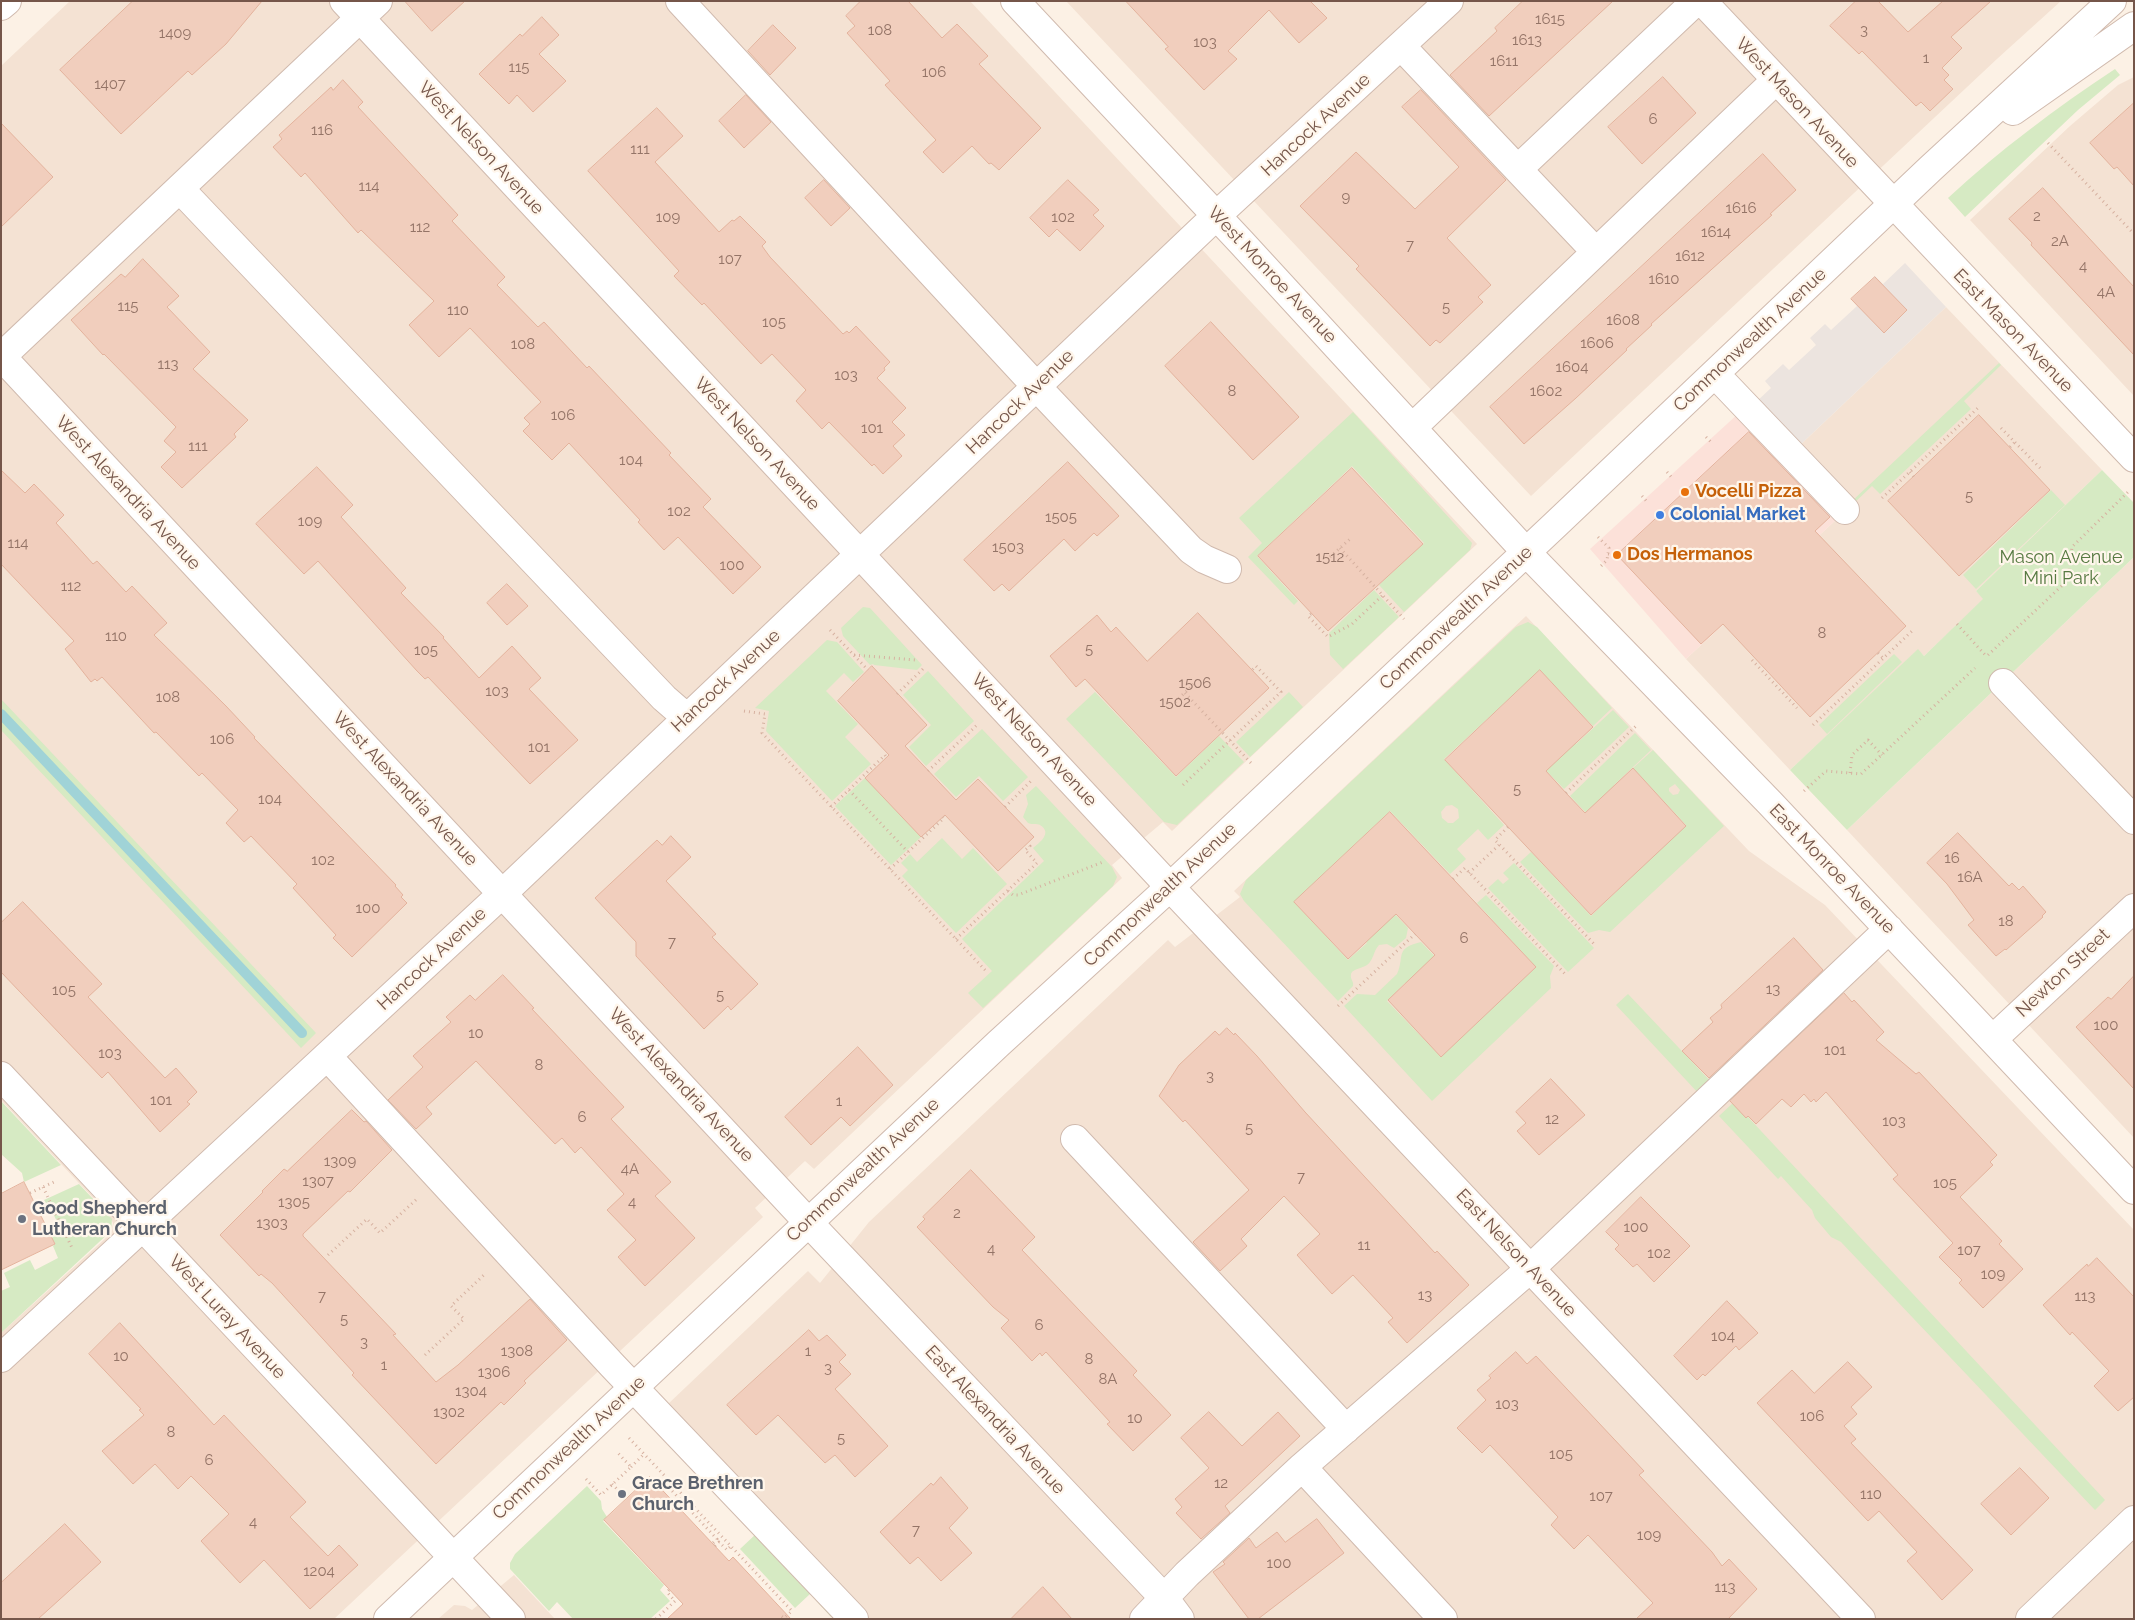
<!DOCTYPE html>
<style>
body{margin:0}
#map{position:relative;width:2135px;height:1620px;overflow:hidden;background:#fcf1e5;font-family:Raleway,sans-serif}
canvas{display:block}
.frame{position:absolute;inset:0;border:2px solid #75564a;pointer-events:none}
</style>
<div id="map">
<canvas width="2135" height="1620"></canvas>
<div class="frame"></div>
</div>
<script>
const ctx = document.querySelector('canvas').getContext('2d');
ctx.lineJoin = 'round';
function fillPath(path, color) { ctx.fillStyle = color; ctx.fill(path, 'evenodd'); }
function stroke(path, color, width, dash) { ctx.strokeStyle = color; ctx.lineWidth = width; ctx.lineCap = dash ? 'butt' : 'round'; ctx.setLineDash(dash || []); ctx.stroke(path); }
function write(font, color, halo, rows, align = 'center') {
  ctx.font = font + ' Raleway,sans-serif'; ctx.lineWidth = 4.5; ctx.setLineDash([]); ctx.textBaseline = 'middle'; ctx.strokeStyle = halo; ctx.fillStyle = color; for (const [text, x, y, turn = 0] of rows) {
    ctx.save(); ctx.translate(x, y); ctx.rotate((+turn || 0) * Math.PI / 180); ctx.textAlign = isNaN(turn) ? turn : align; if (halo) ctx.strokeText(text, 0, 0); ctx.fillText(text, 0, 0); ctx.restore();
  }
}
fillPath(new Path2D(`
 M70,1H970L1477,544L1172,831L1163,822L1112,865L1122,878L814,1169L805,1161L755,1208L763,1217L334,1619H1V1333L108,1236L112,1230L113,1223L108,1214L1,1100V66Z
 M1066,1H2061L1998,58L1531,496Z
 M2134,77V396L1970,220L2070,126L2118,85Z
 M1946,307L2102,470L1976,591L1984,599L1924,656L1918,650L1790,770L1686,659L1852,505L1798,447Z
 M2134,557V1138L1847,830Z
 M1526,616L1749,851L1825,905L2134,1230V1619H838L667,1405L808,1271L820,1283L869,1222L1168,940L1175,947L1240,897L1234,891Z
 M514,1575L555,1619H438L454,1605L465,1606L472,1610Z`), '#f4e2d3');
fillPath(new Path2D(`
 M1739,413L1837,519L1686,659L1590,549Z`), '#fce1d9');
fillPath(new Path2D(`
 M1905,263L1946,307L1798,447L1756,402L1771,388L1765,381L1783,364L1789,370L1816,345L1810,338L1825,324L1831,330L1857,306L1851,299L1875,276L1883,284Z`), '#ece4df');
fillPath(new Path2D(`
 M2115,69L2120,75L2078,110L1965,217L1948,198C2000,150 2056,108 2115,69Z
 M1999,363L2001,365L1964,401L1971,409L1880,494L1872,486L1853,504L1851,502Z
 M1353,412L1472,543L1470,550L1404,612L1379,585L1424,543L1352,466L1257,556L1298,601L1294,605L1248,557L1262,543L1239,518Z
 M2102,470L2134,503V557L1847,830L1790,770L1918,649L1924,656L1983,599L1976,591Z
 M2051,490L2065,505L1976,589L1963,575Z
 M1374,590L1399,617L1343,669L1330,655L1329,633Z
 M863,607L870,608L922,665L917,670L874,665L873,664L870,665L843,636L841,628Z
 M1528,622L1537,627L1612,708L1593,726L1540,670L1444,759L1504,825L1488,840L1478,829L1457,849L1466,859L1450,874L1390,811L1294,902L1348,960L1367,943L1359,934L1388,907L1408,928L1406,938L1394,948L1387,944L1379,945C1373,951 1374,960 1367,965C1363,968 1351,969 1351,975C1350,979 1354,981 1353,986L1338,1001L1244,901L1240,894L1246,880L1516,627ZM1452,805L1458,809L1459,818L1453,823H1448L1442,818L1441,812L1446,806Z
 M827,640L837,642L864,672L853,682L844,673L826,691L858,724L845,737L871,764L832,801L766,731L769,711L755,708Z
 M1894,654L1902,662L1827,734L1819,725Z
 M928,671L974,721L926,766L909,747L931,725L903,695Z
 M1095,692L1176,777L1219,736L1244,762L1177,825L1164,822L1066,719Z
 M1289,692L1303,707L1250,757L1236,742Z
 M1,699L316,1033L301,1048L1,730Z
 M1613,710L1629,727L1564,789L1538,762L1567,735L1576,744Z
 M982,729L1028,777L1003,801L979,776L956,797L934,774Z
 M1635,733L1651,750L1614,785L1621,794L1593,820L1570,796Z
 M1653,750L1724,826L1610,932L1599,930L1588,933L1520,862L1531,852L1591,916L1686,825L1633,768ZM1675,784L1680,790L1678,794L1673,795L1669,791V788Z
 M865,778L921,837L891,865L835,806Z
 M1036,786L1112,867L1117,877L1113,886L983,1008L968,993L992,971L962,939L1044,861L1033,848C1039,843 1053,833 1040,825C1037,823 1032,825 1028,823L1023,817L1028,804L1026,795Z
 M942,838L962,859L973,848L1007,884L956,933L902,876L908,870L901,863L910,854L917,862Z
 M1514,863L1594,948L1568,972L1488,888L1498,879L1503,884L1509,879L1503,873Z
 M1486,895L1554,966L1550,976L1551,988L1432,1101L1344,1006L1357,994L1375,995L1397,974C1405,957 1394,948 1421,942L1443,965L1414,992L1405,983L1387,1001L1441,1057L1536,967L1477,903Z
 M1628,994L1713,1084L1700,1095L1616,1005Z
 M1,1101L61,1165L24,1182L22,1173L1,1154Z
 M1734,1102L2105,1500L2095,1510L1841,1242L1831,1237L1815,1218L1812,1210L1781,1176L1778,1179L1719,1116Z
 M79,1184L112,1219L111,1231L1,1333V1291L10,1287L4,1273L30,1260L35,1270L58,1258L53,1246L55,1244L51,1236L61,1230L48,1203L45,1204L44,1200Z
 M587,1486L601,1501L602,1509L607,1517L603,1521L664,1585L660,1590L670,1601L650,1619H573L557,1602L549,1611L510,1569V1563L515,1554Z
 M757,1533L834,1614L831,1617L810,1594L795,1608L740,1549Z`), '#d6eac3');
stroke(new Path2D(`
 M1,714L302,1033`), '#a0d3d7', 10);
const building = new Path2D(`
 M133,1H262L226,44L192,75L188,71L121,134L60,70Z
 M405,1H465L432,31Z
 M861,1H908L942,38L957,24L988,56L979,64L1041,128L999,170L991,163L989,164L972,146L943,173L923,152L936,140L885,85L890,81L847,33L855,26L846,16Z
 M1126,1H1310L1327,18L1299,43L1269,10L1228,51L1237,59L1204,90L1165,49L1168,47Z
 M1523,1H1613L1489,116L1450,75L1497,31L1495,28Z
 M1856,1H1878L1908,32L1943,1H1991L1951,37L1962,48L1942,68L1949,75L1944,80L1953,89L1930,111L1921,102L1916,106L1862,51L1859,54L1830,26Z
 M542,17L559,35L539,54L566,81L533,112L517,95L509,104L479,74L520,34L522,36Z
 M773,25L796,48L770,75L748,51Z
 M1663,77L1696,113L1642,164L1608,127Z
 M343,80L363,102L358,107L458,215L452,221L505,277L497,285L538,327L544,322L587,368L589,366L671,453L669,455L711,499L703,507L761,567L733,594L678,537L664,550L638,522L640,520L569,443L552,460L523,431L530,424L524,418L541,402L470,328L439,357L409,325L434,301L361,230L358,233L305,173L301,177L273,147L282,139L279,135L331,87L333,90Z
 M1421,90L1506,180L1447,238L1491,285L1478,297L1483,302L1440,343L1436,340L1430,346L1356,269L1359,266L1300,206L1356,152L1415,209L1459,167L1402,107Z
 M746,95L771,122L744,148L719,121Z
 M2134,103V186L2117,167L2114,169L2090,143Z
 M657,108L683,136L655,162L719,232L732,220L734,221L740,216L766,242L762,246L770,257L843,334L847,331L849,333L856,326L890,362L884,368L885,370L877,378L906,408L892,422L905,435L893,446L902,456L883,474L874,464L872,466L829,422L822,429L796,401L806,390L772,354L761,364L704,303L702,305L674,276L679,271L588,171Z
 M1,123L53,177L1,227Z
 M1763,154L1796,190L1770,214L1772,215L1651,324L1652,325L1626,349L1627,350L1576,398L1524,444L1490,407Z
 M824,180L850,208L831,226L805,198Z
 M1068,180L1099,210L1093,215L1104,226L1080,251L1057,229L1049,237L1030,218Z
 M2043,188L2134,287V355L2031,245L2032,243L2009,219Z
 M143,259L179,296L167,307L210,352L193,369L248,420L234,434L236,437L182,488L161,467L176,452L164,441L176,427L104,354L103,355L71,320L121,274L125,277Z
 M1875,277L1907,310L1884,333L1851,299Z
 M1211,322L1299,417L1253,460L1165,366Z
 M1979,415L2050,490L1959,576L1888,501Z
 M1749,432L1830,517L1815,531L1906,626L1810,717L1723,624L1701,644L1617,555Z
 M1068,462L1119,516L1097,536L1094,533L1075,551L1064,539L1009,591L1002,584L994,591L964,560Z
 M317,467L353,505L341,517L406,588L401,593L444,637L443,638L479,678L512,646L541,678L529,689L578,740L530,784L428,677L425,679L417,671L318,561L304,574L256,524Z
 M1352,468L1423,544L1328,631L1258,556Z
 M1,470L25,493L34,484L64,515L56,523L93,564L97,561L126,592L132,586L167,623L154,635L226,706L255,737L254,738L396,885L395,886L403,895L401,897L407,903L352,957L333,938L336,935L293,888L297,884L251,836L244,842L226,823L238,810L202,773L199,776L156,732L154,733L102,677L97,681L95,679L91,682L65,649L74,641L1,564Z
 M507,584L528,606L507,625L487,603Z
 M1198,613L1269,688L1176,776L1085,679L1076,687L1050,656L1097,615L1111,632L1116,627L1147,661Z
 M872,666L927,725L905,746L956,800L978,779L1034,837L998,871L945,815L921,837L865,778L889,755L838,701Z
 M1540,670L1593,727L1546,771L1566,793L1585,813L1633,768L1686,826L1591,915L1445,760Z
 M1390,812L1536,967L1441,1057L1388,1000L1435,955L1396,914L1348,959L1294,902Z
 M1958,833L2009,886L2012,883L2019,890L2023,886L2046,912L2042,916L2043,917L2006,950L2005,949L1996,956L1968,925L1974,920L1947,884L1927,863Z
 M671,836L691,857L666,881L716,934L712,937L758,984L731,1010L728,1006L704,1029L636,956V942L595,898L657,840L662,845Z
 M23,902L102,984L88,997L165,1078L176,1068L197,1092L187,1102L190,1104L160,1132L108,1072L102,1078L1,972V923Z
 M1794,938L1823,970L1709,1078L1682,1051L1713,1022L1710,1018L1722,1008L1721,1005Z
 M503,975L534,1008L532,1009L624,1107L611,1119L671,1182L655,1196L695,1238L645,1286L618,1257L636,1240L607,1210L624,1194L581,1147L575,1153L562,1138L555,1144L476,1061L426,1107L432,1114L416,1129L388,1100L423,1067L413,1056L451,1022L446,1017L470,995L475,1000Z
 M2134,976V1089L2076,1027L2108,997L2111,999Z
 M1844,993L1852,1002L1854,1000L1884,1032L1876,1040L1916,1074L1919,1072L1997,1155L1990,1162L1993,1165L1960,1197L2002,1241L1999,1244L2023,1269L1983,1308L1959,1283L1962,1280L1939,1257L1953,1243L1893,1179L1898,1175L1826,1092L1816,1102L1814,1099L1811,1102L1804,1094L1791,1107L1782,1099L1756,1124L1748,1116L1746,1118L1730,1101Z
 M1227,1028L1234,1035L1235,1033L1257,1056L1305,1112L1435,1253L1437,1251L1469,1285L1407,1343L1388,1322L1393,1318L1353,1275L1332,1294L1297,1255L1320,1234L1284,1196L1241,1239L1247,1246L1220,1271L1193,1242L1249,1190L1185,1120L1183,1122L1159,1096L1179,1065L1215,1031L1219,1035Z
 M858,1047L893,1085L850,1126L841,1117L811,1145L785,1117Z
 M1551,1079L1585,1115L1539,1155L1517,1131L1526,1123L1516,1112Z
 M352,1110L364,1122L366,1121L392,1150L350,1192L348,1191L303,1234V1236L396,1334L393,1335L436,1382L458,1365L530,1299L567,1340L524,1381L526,1383L504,1405L501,1402L436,1464L352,1375L354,1373L272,1283L261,1274L259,1276L220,1235L263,1192L262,1191L284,1169L287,1171Z
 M971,1170L1035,1237L1022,1250L1137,1371L1133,1375L1171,1415L1133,1451L1107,1424L1110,1422L1046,1352L1042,1356L1040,1353L1032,1361L1001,1328L1009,1320L993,1307L917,1227L925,1219L923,1217Z
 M24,1182L55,1244L1,1270V1194Z
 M1641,1197L1690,1246L1654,1282L1637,1264L1633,1267L1615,1249L1619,1245L1606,1232Z
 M2097,1258L2134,1297V1397L2118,1411L2094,1386L2109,1371L2072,1332L2070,1335L2043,1305L2087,1264L2088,1266Z
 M1727,1301L1758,1333L1739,1350L1736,1346L1705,1376L1703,1374L1697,1380L1674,1356Z
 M120,1323L214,1425L224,1415L306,1502L290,1517L328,1556L339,1545L358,1565L310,1609L264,1560L240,1583L201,1541L229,1514L191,1476L178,1489L155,1464L133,1484L102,1451L144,1415L139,1410L141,1409L89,1354Z
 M809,1330L819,1341L827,1335L846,1355L839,1362L851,1374L835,1389L888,1446L855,1477L835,1455L825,1463L778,1415L756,1435L727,1405Z
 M1516,1352L1527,1364L1536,1356L1644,1471L1639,1475L1712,1552L1722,1566L1729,1559L1757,1589L1728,1619H1636L1653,1603L1588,1535L1574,1549L1551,1525L1558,1517L1490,1445L1482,1453L1457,1428L1486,1400L1477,1390L1491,1378L1489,1376Z
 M1848,1362L1872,1387L1851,1407L1857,1414L1844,1426L1856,1439L1851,1443L1973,1570L1942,1600L1907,1561L1917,1552L1879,1511L1868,1521L1757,1403L1792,1370L1814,1393Z
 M1209,1412L1242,1446L1278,1412L1300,1436L1225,1506L1230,1513L1201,1539L1176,1513L1182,1507L1175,1499L1209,1468L1181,1438Z
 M2020,1468L2049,1498L2011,1535L1981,1504Z
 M650,1477L729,1561L733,1557L791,1619H667L683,1604L604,1520Z
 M941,1477L968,1508L949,1528L972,1553L941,1581L918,1557L910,1564L880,1532L931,1483L933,1485Z
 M1317,1519L1344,1553L1258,1619H1249L1213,1572L1225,1564L1223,1562L1249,1538L1256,1548L1277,1532L1285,1542Z
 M65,1524L101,1562L38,1619H1V1583Z
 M1043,1587L1072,1619H1011Z`);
fillPath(building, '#f1cebd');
stroke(building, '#e4b39d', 1);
const minor = new Path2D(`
 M344,1L1170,887L1861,1619
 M680,1L1036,386L1191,550L1204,559L1227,569
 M1015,1L1241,242L1526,552L1770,803L2134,1190
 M1702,1L2134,458
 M1,6L7,1
 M1401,46L1596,252
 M2013,111L2134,26
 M1518,169L1696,1
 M180,189L664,698L687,718
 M1,356L808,1222L1165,1599L1180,1619
 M2,356L378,1
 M1715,374L1845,510
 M1413,427L1776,80
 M2003,683L2134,820
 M1993,1039L2134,908
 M327,1056L612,1365L854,1619
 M1,1076L511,1619
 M1075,1139L1346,1429
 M1,1358L502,894L1217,215L1449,1
 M1302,1467L1443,1619
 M388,1619L998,1044L1170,887L1556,524L1930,169L2112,1
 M1144,1619L1187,1574L1302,1467L1531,1268L1889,929
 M2030,1619L2134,1520`);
stroke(minor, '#d0baae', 30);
stroke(new Path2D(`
 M2048,143L2134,234
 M2001,428L2042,470
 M1706,437L1712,443
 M2010,447L2015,442
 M1667,472L1673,479
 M1910,472L1914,477
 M1642,496L1648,503
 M1882,498L1980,406
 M1598,537L1609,548L1607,560L1600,567
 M1340,548L1404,619
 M1608,554L1617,555
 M1330,557L1350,539
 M1311,614L1308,616L1328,637L1352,624L1383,595
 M1957,624L1987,657
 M830,630L868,670
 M1878,653L1883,658
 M854,655L916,660
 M1988,655L2068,580L2072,547L2130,490
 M1752,660L1797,708
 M1185,693L1251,763
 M897,694L924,668
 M1175,702L1195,683
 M744,711L765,714L762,733L986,971
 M1813,725L1912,631
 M928,771L977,725
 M1850,773L1852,755L1868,740L1882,755
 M1183,785L1281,692L1256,666L1252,670
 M849,790L908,852
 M1804,791L1826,771L1861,774L1975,668
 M1566,793L1636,726
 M831,807L885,755L887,758
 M1005,807L1031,781
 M1508,827L1495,840L1596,946
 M890,869L944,818L943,817
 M1469,873L1499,845
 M1453,879L1465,868L1566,975
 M1008,891L1013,895H1018L1103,862
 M956,939L1037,863L1025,850L1030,846L1028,843
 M1338,1006L1415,934
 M43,1187L73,1250
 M30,1193L56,1181
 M328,1255L367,1219L380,1233L418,1198
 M425,1355L464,1319L451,1306L486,1273
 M629,1438L792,1611L784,1618L781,1616
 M631,1467L644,1454
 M586,1479L601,1495L631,1467L616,1451
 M655,1483L660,1478L717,1539L713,1543
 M612,1484L622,1494
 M715,1546L719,1542L727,1550L731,1546
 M656,1619L675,1601L667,1592L669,1590`), '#d6b1a0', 3, [1, 4]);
stroke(minor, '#fff', 28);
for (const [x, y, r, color] of [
 [1685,492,5,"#e8710a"],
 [1660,515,5,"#3f7fe0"],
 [1617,555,5,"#e8710a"],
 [22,1219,5,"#6b7280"],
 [622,1494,5,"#6b7280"]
]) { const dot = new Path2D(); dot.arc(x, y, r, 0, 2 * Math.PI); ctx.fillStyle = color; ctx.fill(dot); stroke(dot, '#fff6eb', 2); }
write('15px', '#947467', null, [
 ["1615",1550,19],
 ["108",880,30],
 ["3",1864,30],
 ["1409",175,33],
 ["1613",1527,40],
 ["103",1205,42],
 ["1",1926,58],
 ["1611",1504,61],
 ["115",519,67],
 ["106",934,72],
 ["1407",110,84],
 ["6",1653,119],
 ["116",322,130],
 ["111",640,149],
 ["114",369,186],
 ["9",1346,197],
 ["1616",1741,208],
 ["2",2037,216],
 ["109",668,217],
 ["102",1063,217],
 ["112",420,227],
 ["1614",1716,232],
 ["2A",2060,241],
 ["7",1410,245],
 ["1612",1690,256],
 ["107",730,259],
 ["4",2083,266],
 ["1610",1664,279],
 ["4A",2106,292],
 ["115",128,306],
 ["5",1446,307],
 ["110",458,310],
 ["1608",1623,320],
 ["105",774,322],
 ["1606",1597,343],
 ["108",523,344],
 ["113",168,364],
 ["1604",1572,367],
 ["103",846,375],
 ["8",1232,391],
 ["1602",1546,391],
 ["106",563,415],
 ["101",872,428],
 ["111",198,446],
 ["104",631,460],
 ["5",1969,496],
 ["102",679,511],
 ["1505",1061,517],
 ["109",310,521],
 ["114",18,543],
 ["1503",1008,547],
 ["1512",1330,557],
 ["100",732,565],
 ["112",71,586],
 ["8",1822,633],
 ["110",116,636],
 ["5",1089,649],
 ["105",426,650],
 ["1506",1195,683],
 ["103",497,691],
 ["108",168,697],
 ["1502",1175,702],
 ["106",222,739],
 ["101",539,747],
 ["5",1517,789],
 ["104",270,799],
 ["16",1952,858],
 ["102",323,860],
 ["16A",1970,877],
 ["100",368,908],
 ["18",2006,921],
 ["6",1464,938],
 ["7",672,942],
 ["13",1773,989],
 ["105",64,990],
 ["5",720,995],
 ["100",2106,1025],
 ["10",476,1033],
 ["101",1835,1050],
 ["103",110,1053],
 ["8",539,1065],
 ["3",1210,1076],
 ["101",161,1100],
 ["1",839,1101],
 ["6",582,1117],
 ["12",1552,1119],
 ["103",1894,1121],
 ["5",1249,1128],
 ["1309",340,1161],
 ["4A",630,1169],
 ["7",1301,1177],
 ["1307",318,1181],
 ["105",1945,1183],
 ["1305",294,1202],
 ["4",632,1202],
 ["2",957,1213],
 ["1303",272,1223],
 ["100",1636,1227],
 ["11",1364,1245],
 ["4",991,1249],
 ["107",1969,1250],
 ["102",1659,1253],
 ["109",1993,1274],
 ["13",1425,1295],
 ["7",322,1296],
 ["113",2085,1296],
 ["5",344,1319],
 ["6",1039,1325],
 ["104",1723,1336],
 ["3",364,1342],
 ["1308",517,1351],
 ["1",808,1351],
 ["10",121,1356],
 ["8",1089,1359],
 ["1",384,1365],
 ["3",828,1368],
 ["1306",494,1372],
 ["8A",1108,1379],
 ["1304",471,1391],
 ["103",1507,1404],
 ["1302",449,1412],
 ["106",1812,1416],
 ["10",1135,1418],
 ["8",171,1432],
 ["5",841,1438],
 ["105",1561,1454],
 ["6",209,1460],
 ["12",1221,1483],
 ["110",1871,1494],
 ["107",1601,1496],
 ["4",253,1522],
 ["7",916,1530],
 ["109",1649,1535],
 ["100",1279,1563],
 ["1204",319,1571],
 ["113",1725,1587]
]);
write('18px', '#75564a', '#fff6eb', [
 ["West Mason Avenue",1797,103,47],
 ["Hancock Avenue",1316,125,-43],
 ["West Nelson Avenue",481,148,47],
 ["West Monroe Avenue",1272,275,47],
 ["East Mason Avenue",2013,331,46],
 ["Commonwealth Avenue",1750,340,-43],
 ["Hancock Avenue",1020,402,-44],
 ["West Nelson Avenue",757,444,47],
 ["West Alexandria Avenue",128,493,47],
 ["Commonwealth Avenue",1456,618,-43],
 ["Hancock Avenue",726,681,-43],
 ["West Nelson Avenue",1034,740,47],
 ["West Alexandria Avenue",405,789,47],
 ["East Monroe Avenue",1832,869,46],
 ["Commonwealth Avenue",1160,895,-43],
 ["Hancock Avenue",432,959,-43],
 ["Newton Street",2063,973,-43],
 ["West Alexandria Avenue",681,1085,47],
 ["Commonwealth Avenue",863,1170,-43],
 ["East Nelson Avenue",1516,1253,47],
 ["West Luray Avenue",227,1317,47],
 ["East Alexandria Avenue",995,1420,47],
 ["Commonwealth Avenue",569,1448,-43]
]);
write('bold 18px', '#c56008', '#fff6eb', [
 ["Vocelli Pizza",1695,492],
 ["Dos Hermanos",1627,555]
], 'left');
write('bold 18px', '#366cbe', '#fff6eb', [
 ["Colonial Market",1670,515]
], 'left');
write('18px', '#577a42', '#fff6eb', [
 ["Mason Avenue",2061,558],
 ["Mini Park",2061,579]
]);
write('bold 18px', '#5b616d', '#fff6eb', [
 ["Good Shepherd",32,1209],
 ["Lutheran Church",32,1230],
 ["Grace Brethren",632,1484],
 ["Church",632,1505]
], 'left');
</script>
